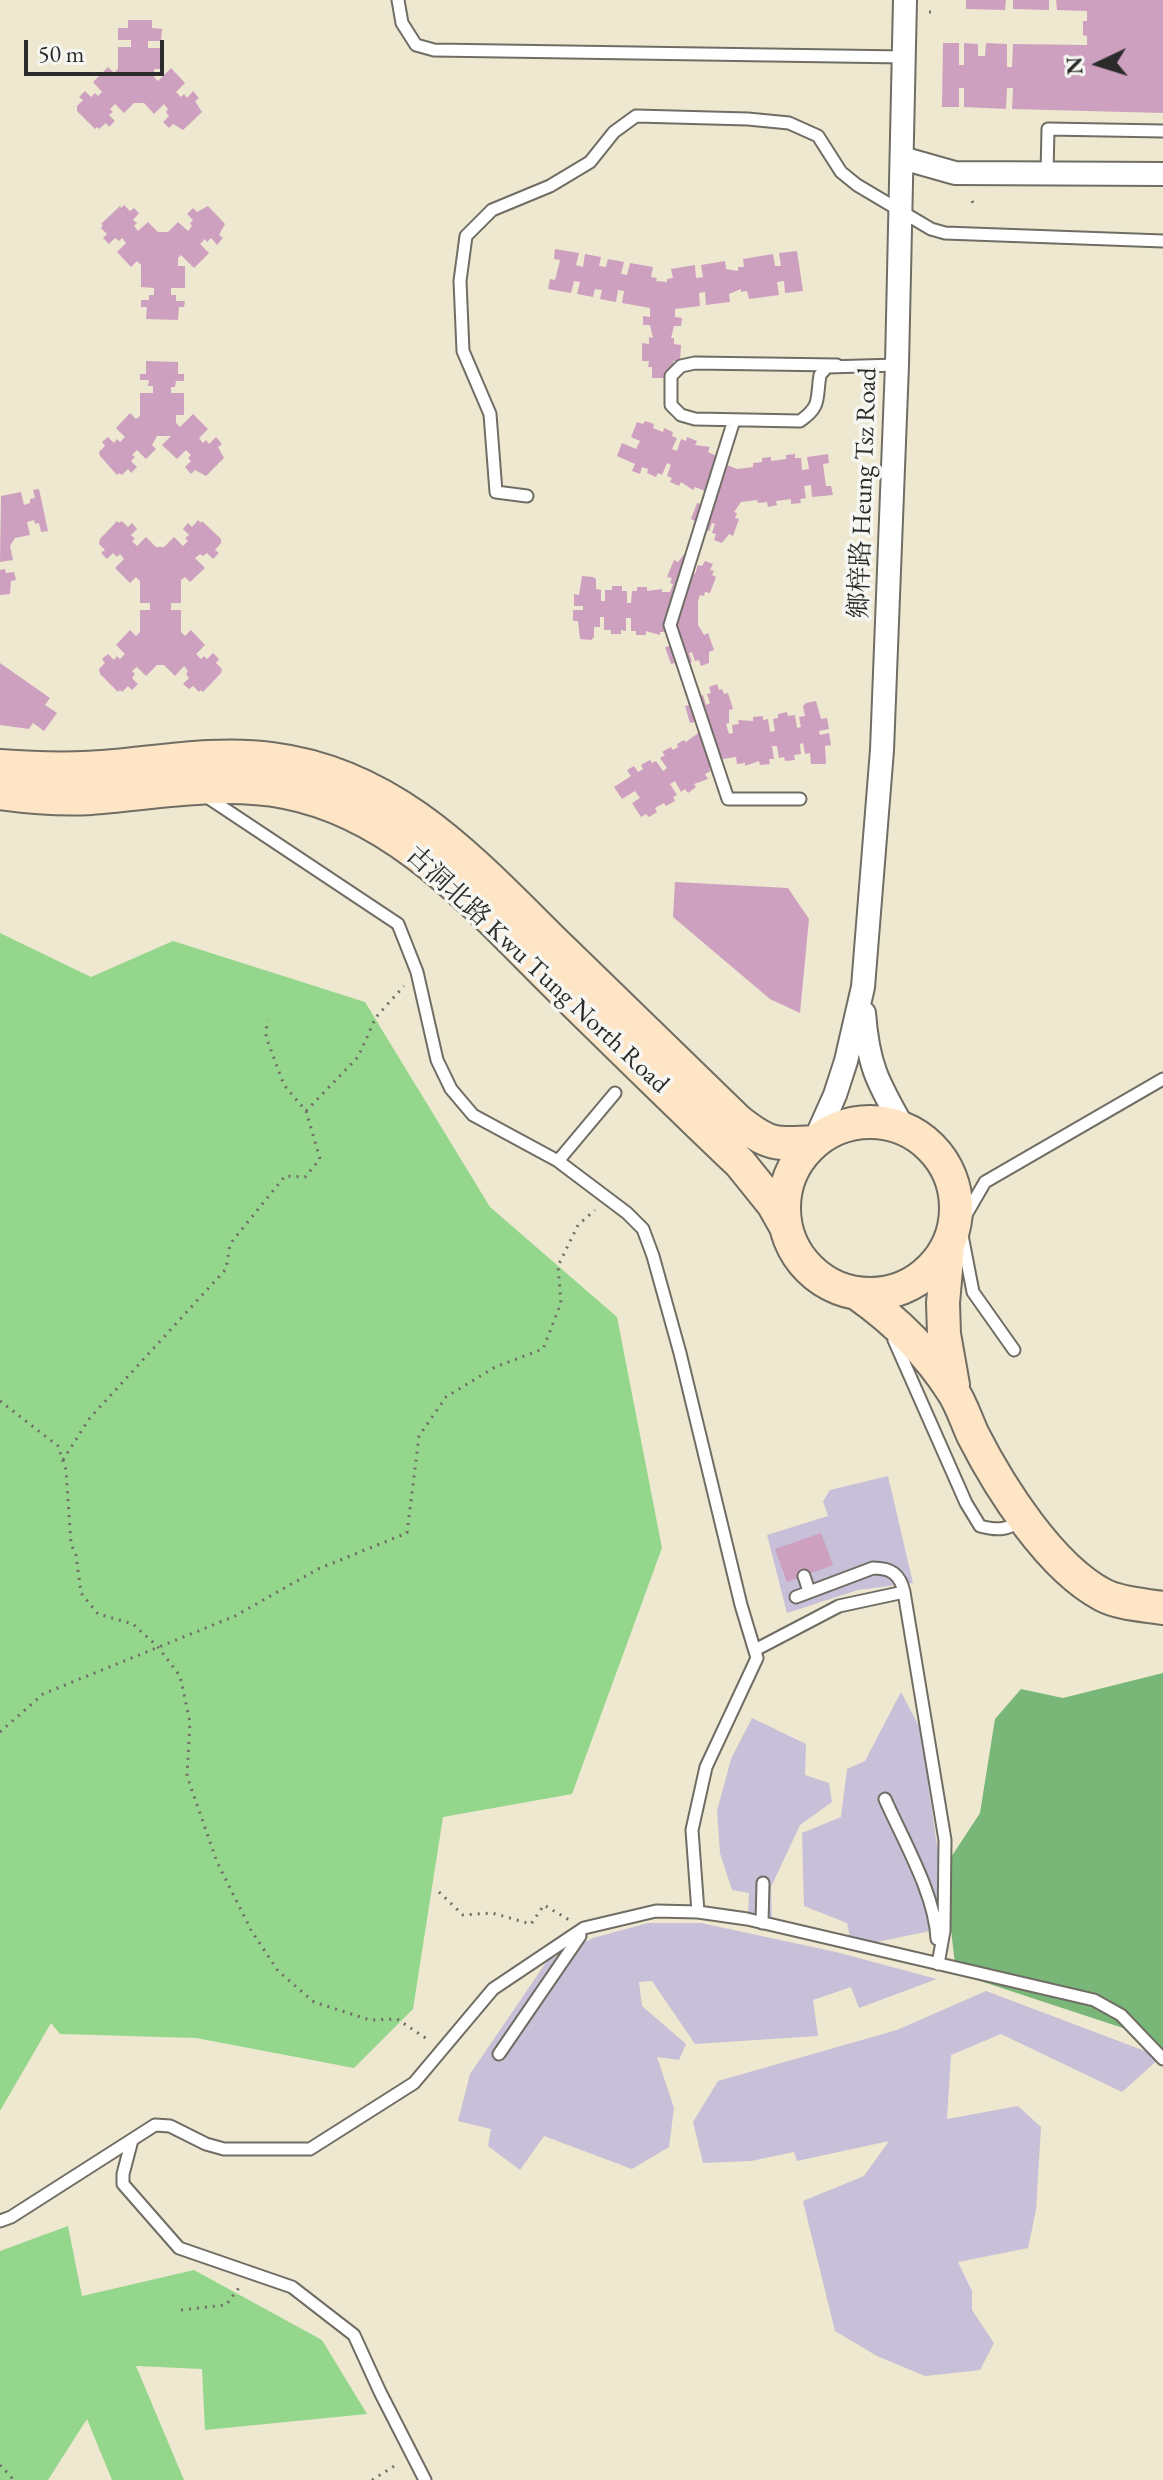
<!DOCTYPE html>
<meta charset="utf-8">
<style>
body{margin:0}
#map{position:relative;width:1163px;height:2480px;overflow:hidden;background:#ede8cf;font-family:"EB Garamond",serif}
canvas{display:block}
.north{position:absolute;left:1059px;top:24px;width:80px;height:80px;-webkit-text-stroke:6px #f6f6f2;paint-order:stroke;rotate:266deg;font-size:22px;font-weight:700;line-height:32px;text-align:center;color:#2b2b2b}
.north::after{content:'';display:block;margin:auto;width:28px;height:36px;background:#2b2b2b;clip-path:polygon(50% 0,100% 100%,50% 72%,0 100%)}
.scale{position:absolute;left:24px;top:40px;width:140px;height:36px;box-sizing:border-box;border:4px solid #2b2b2b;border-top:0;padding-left:10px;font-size:24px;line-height:28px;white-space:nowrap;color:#2b2b2b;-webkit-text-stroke:6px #f6f6f2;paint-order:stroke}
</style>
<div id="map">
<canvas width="1163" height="2480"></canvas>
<div class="north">N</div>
<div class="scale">50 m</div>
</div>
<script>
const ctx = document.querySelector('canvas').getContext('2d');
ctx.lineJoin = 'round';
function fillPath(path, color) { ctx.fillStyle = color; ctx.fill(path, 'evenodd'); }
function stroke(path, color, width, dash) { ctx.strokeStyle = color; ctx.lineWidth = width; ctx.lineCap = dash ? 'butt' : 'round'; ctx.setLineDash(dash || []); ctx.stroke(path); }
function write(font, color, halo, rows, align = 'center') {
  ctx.font = font + ' "EB Garamond","Noto Serif SC",serif'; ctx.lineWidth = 7; ctx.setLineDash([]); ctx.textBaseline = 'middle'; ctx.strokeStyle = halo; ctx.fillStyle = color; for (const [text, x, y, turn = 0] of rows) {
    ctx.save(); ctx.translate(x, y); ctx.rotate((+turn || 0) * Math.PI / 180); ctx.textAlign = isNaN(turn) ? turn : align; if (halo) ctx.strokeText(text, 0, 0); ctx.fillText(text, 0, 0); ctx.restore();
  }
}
fillPath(new Path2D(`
 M888,1476L913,1583L858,1590L787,1613L767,1535L828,1516L823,1501L830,1490Z
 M901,1692L920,1728L942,1880L930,1931L867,1944L850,1938L847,1923L804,1906L802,1833L841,1817L847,1769L865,1761Z
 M752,1718L806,1744L805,1775L829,1783L832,1802L800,1825L771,1887L772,1920L748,1916L749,1893L732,1890L720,1853L717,1811L731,1759Z
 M648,1923H701L836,1952L937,1979L859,2008L851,1987L813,2000L818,2036L695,2044L652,1981L639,1982L642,2006L686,2044L679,2060L657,2057L674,2108L669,2147L632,2169L544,2136L520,2170L488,2146L491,2129L458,2121L470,2074L547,1961L593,1938Z
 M986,1991L1161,2057L1122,2092L1001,2034L951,2055L947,2119L1018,2106L1041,2127L1036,2210L1028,2248L958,2262L972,2291V2310L994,2343L980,2370L925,2376L877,2356L835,2331L803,2201L864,2176L889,2141L797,2161L794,2152L751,2161L703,2163L693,2122L718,2081L897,2030Z`), '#c8bfd8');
fillPath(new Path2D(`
 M0,933L91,977L173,941L365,1002L490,1207L617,1317L662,1548L572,1794L443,1817L413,2009L354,2068L196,2038L60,2034L51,2023L0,2111Z
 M68,2226L82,2296L194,2270L322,2340L367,2414L205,2430L202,2369L136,2366L184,2480H112L87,2419L48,2480H0V2251Z`), '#95d68d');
fillPath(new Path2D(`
 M1163,1673V2049L1126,2029L956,1973L944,1868L980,1813L995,1719L1021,1689L1063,1698Z`), '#78b778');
fillPath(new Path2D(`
 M966,0H1006L1005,10L966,9Z
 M1013,0H1049V10L1013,9Z
 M1056,0H1163V113L1012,109L1013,88H1007L1006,109L964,107V88H959V107H942L943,43H959V65H964V43L978,44V56H985L986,43L1007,44V67H1012L1013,44L1087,45V36L1083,35V21H1087V11L1057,10Z
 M128,20H152V28L162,29L161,41H148V48H162L161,69H154V77L158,81L171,68L185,83L176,92L181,97L184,94L187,98L193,91L199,98L195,101L202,112L183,130L173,124L169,128L163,122L169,116L166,112L168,109L164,104L154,114L144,103H134L124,113L115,104L110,109L113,112L109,115L115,121L109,127L106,123L99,129L97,127L95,129L77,111V106L83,100L79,97L85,91L91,97L95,93L98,96L102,92L93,82L108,67L114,73L118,69V47H131V40H118V28H128Z
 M124,205L130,211L134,208L139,213L133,220L137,223L134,226L138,231L148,222L158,232H168L178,222L188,231L192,226L190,223L193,220L187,214L193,208L197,212L208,206L225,224L219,235L223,238L217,245L211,238L207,242L205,239L200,244L209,253L194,268L181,255L178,258V266H185V288H171V295H176V301H185L184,307H179L178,320L146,319L147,307H141V300H149V295H154V288L141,287V265L137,261L131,267L117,252L126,243L122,238L119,241L115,238L109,244L103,238L107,234L101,228L103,225L101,224L120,206L121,208Z
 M555,249L579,253L576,265L583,267L585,254L601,257L599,266L606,267L608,259L624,262L621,274L627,275L630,263L653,267L651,277L657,278L656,281L667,282V279L673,278L671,269L695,265L696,278L703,277L701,265L725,261L726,269L738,271V267H744L743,259L773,254L775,266H781L779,253L797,251L803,291L785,293L784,281L777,282L779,295L749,299L747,291L741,292V289L729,294L730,302L706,305L705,292L699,293L700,306L675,309V317L682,318L681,326H674L671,338H674V344L681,345L680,362L673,361V368H670L669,378H652V367H648L649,361H642V343L649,344V337L653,338L650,325H643V316L650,317V308L622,303L624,291L618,290L616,302L600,299L602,290L595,289L593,297L577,294L580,282L574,281L571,293L548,289L550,279L555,280L560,260L554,259Z
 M146,361L178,362V374H184V381H176L175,387H171V393H184V415H176V423L180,427L193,414L208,429L199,438L203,443L206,440L209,444L216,437L222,444L218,447L224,458L206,476L195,470L191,474L185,467L191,461L188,458L191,455L186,450L177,459L162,445L171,436H157L152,445L156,449L146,459L137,450L132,455L135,457L131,461L137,467L131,473L128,469L122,475L119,473L117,475L100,456L99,452L105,446L102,442L108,437L114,443L117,439L120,442L125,437L116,428L130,413L136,419L140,416V393H153V386H148L149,380H140V374H146Z
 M645,421L654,424L653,428L663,432L664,428L673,432L672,436L677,438L672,449L677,451L681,439L686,441L687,437L697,441L695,445L710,447L708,452L721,458L720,462L737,469L753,467V463L762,462V458L771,457V461L786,459V455L795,454V458H801L802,470L809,469L807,457L828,454L829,463L823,464L826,486H831L833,495L812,497L811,485L804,486L806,498L800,499L801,503L791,504V499L776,501L777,505L768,507L767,502L758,503L757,500L741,502L734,512L737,513L735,518L739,519L733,536L729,534L722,543L714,540L716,534L712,533L715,524L712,523L709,531L693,525L695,521L691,519L697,503L701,504L707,492L695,487L693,490L681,482L679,486L670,482L672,478L667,476L671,465L667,463L662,475L658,473L656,477L647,473L648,469L642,467L640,474L632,471L635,464L617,456L622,443L636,449L640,441L631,437L637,422L643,424Z
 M39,489L48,531L41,532L39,523L35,524L34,520L27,522L30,535L15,538L10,546L13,560L0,562L1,496L21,492L24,505L30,503V499L35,498L33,490Z
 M198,520L201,523L202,521L221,539V543L215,550L219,553L213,559L207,553L203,556L200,554L195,558L205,568L190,582L185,577L181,580V603H171V610H181V632L185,636L191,630L205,645L196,654L201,659L204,656L207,659L213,653L219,659L216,663L222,669L221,673L203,692L201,690L199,692L193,686L189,689L183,684L189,678L186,674L188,671L184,666L175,676L164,665H157L146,676L137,667L132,671L135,674L132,678L138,684L132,690L128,686L122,692L120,690L118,692L100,674L99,669L105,663L102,659L108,654L114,660L117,656L120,659L125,654L116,645L130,630L136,636L140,632V610H150V603H140V581L136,577L130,583L115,568L124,559L120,554L117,557L113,553L107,559L101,553L105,550L99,544L100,539L117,521L119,523L122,521L128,527L132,523L137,529L131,535L135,539L132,541L137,546L146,537L156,547H164L174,537L183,546L188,541L185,538L189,535L183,529L188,523L192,527Z
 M685,553L693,556L691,562L695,564L692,572L695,574L698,565L702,566L705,561L713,564L710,570L714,571L712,575L716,577L710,593L705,592L704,596L700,595L698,601V625L704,635L708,633L714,650L709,652V663L701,666L699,660L695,661L692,652L689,653L692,662L677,667L675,663L671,664L665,647L670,646L668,641L671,640L669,632H660V635L646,631V635H636V631H631V618H626V631L621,630V634H611V630H604V617H600V627H594V637L591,640L580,639L578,621H573V610H583V606H574V594L579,595L582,576L593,577L596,579V589L601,590V601H605V590H612V586H622V591H627V603H631L632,591H637V587H647V591L662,589V592H670L673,584L670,583L672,578L667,577L674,560L678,562Z
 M5,569L6,573L14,572L16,580L11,581L10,594L0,595V570Z
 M0,663L50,698L45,705L57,713L44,731L33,723L29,729L0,725Z
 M717,684L719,690L722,689L724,694L728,693L733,709L729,710V723L726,724L729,734L733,733L732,725L739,724L738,720L753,721V717L763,716V720L768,719L770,732L775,731L773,719L778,718V714L787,712L788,716L795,715L797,728L801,727L799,717L805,716L803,706L806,703L816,701L821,719L827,718L829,729L819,731L820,735L829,733L831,745L825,746L826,764H811L810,753L805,754L803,743L800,744L801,754L794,755L795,760L785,761L784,757L779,758L777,746H772L774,759H769L770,764L760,765L759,761L745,766V763L737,764L736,757L723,759L709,768L711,771L705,774L708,779L694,784L696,787L688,793L685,789L681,792L675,781L670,784L677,795L673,797L675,801L666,806L664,803L655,808L657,812L649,817L646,814L641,817L632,803L640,798L635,791L622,799L614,787L631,776L627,770L634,766L638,772L643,769L641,765L650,760L652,763L656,761L663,771L667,768L660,758L665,755L662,752L671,747L673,750L678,747L677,744L684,740L686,742L701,731L699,725L696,726L695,722L690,723L685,706L689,705L688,700L703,695L706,705L710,703L707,694L711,693L709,687Z
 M675,882L788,888L809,919L800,1013L770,999L673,917Z
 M821,1533L833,1565L787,1582L775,1549Z`), '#cea0c0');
const service = new Path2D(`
 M398,0L402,23L416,45L434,50L904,57
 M1047,174L1048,129L1163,131
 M837,365L695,363L681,366L671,376V405L681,415L695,419L800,421C822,406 816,398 820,375L827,367L897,365
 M734,420L670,625L728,799H800
 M527,496L496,492L490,414L463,351L460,281L466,236L492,210L550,186L590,162L614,132L636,116L748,119L789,123L818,136L841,172L857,185L931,229L945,233L1163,241
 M558,1161L615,1093
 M894,1340L966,1503L980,1526C998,1531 1008,1530 1023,1519
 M1014,1350L973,1292L960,1225L985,1182L1163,1079
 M804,1576L809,1591
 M796,1597L873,1568C891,1568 900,1574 904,1592
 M755,1650L839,1606L904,1592L945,1840L944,1931L938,1964
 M885,1799C903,1840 935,1894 937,1939
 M698,1912L747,1919L1094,2000L1121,2015L1163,2059
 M762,1923L763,1883
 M499,2054L580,1936
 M132,2140L123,2174V2184L179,2248L292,2287L354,2335L380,2392L425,2480
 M0,2221L11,2217L155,2125L170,2126L206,2144L224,2149H310L414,2083L493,1989L584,1928L656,1911L698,1912L692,1830L706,1767L757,1658L741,1605L680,1353L653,1256L643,1229L627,1213L558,1161L473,1115L451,1089L437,1060L417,972L398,924L207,797`);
const minor = new Path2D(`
 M902,158L955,173L1163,174
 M864,1013C868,1066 878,1083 904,1129
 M814,1142L835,1095L846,1061L863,987L882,750L897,365L905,0`);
const secondary = new Path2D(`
 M0,766C39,769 76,770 115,766C167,761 220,752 272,759C399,775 477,867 563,951C621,1008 679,1064 737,1120C768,1145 775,1145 814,1142
 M0,793C29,797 61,800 91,798C154,793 222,780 285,792C401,814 481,911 562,990C621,1048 680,1106 740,1163L773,1204L786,1227
 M784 1208a86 86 0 1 1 172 0a86 86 0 1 1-172 0Z
 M948,1246L943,1303L944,1334L953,1385
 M858,1294C896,1321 927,1351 952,1390C961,1403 966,1420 973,1435C1000,1488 1050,1567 1103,1595C1120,1604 1145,1605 1163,1608`);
stroke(service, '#6f6d64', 15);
stroke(minor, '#6f6d64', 26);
stroke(secondary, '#6f6d64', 36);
stroke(new Path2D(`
 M929,12H934
 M972,201L976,208
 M306,1111L358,1057L376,1017L404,986
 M0,1401L58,1446L66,1470L71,1544L76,1555L81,1593L98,1614L133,1624L158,1647L180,1676L190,1722L187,1776L217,1862L251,1930L278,1971L314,2002L370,2020L397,2019L430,2041
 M63,1460L89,1419L226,1269L230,1244L285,1176L305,1177L320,1159L306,1111L284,1085L266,1037L267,1020
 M0,1732L43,1694L235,1616L318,1569L407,1533L419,1436L446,1397L495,1367L543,1349L561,1303L558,1266L578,1225L595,1210
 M439,1892L463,1915L492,1913L531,1924L544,1905L571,1921
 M181,2310L226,2305L241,2285
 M0,2465L14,2480
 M372,2480L399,2463`), '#6f6d64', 3, [2, 6]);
stroke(service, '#fff', 11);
stroke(minor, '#fff', 22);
stroke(secondary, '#fee5c5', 32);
write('26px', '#2b2b2b', '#f6f6f2', [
 ["鄉梓路 Heung Tsz Road",864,493,-88],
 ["古洞北路 Kwu Tung North Road",537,970,43]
]);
</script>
